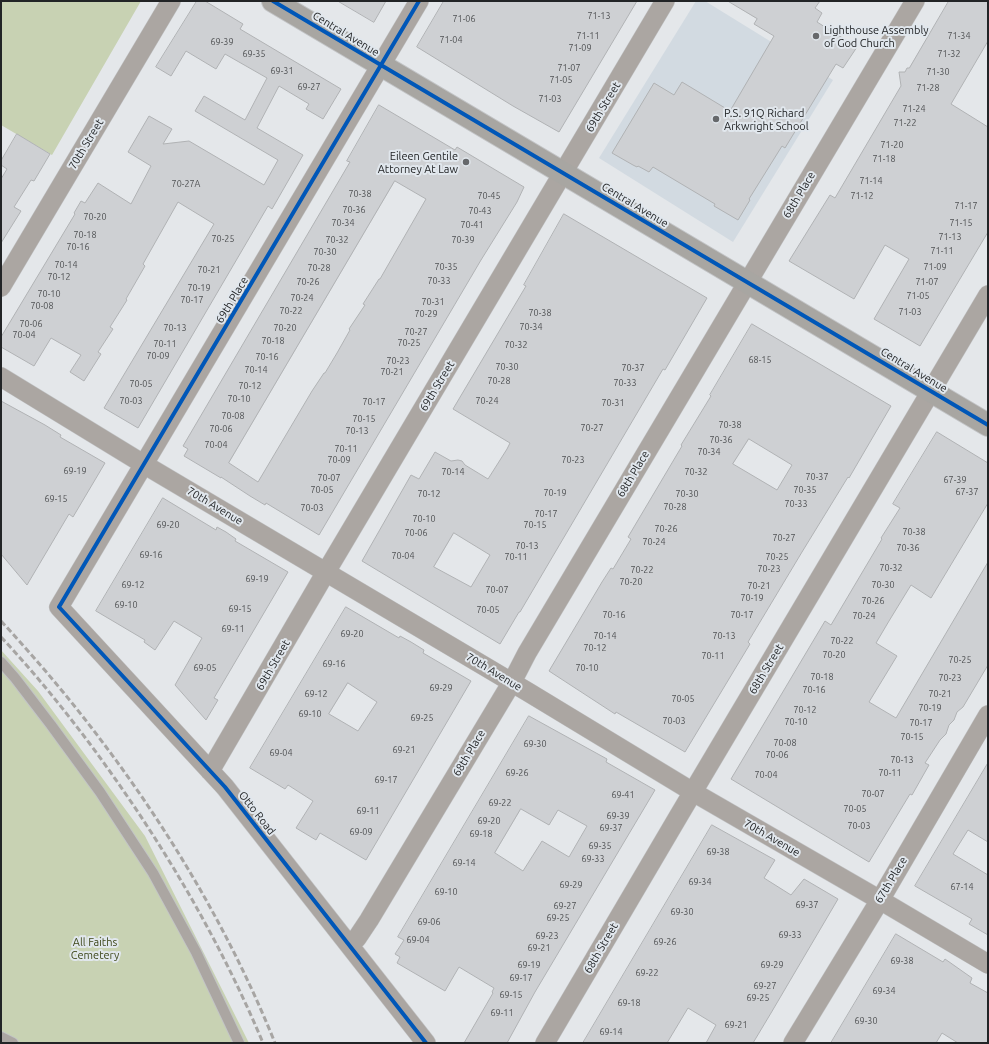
<!DOCTYPE html>
<style>
body{margin:0}
#map{position:relative;width:989px;height:1044px;overflow:hidden;background:#e4e7ea;font-family:Ubuntu,sans-serif}
canvas{display:block}
.frame{position:absolute;inset:0;border:2px solid #222426;pointer-events:none}
</style>
<div id="map">
<canvas width="989" height="1044"></canvas>
<div class="frame"></div>
</div>
<script>
const ctx = document.querySelector('canvas').getContext('2d');
ctx.lineJoin = 'round';
function fillPath(path, color) { ctx.fillStyle = color; ctx.fill(path, 'evenodd'); }
function stroke(path, color, width, dash) { ctx.strokeStyle = color; ctx.lineWidth = width; ctx.lineCap = dash ? 'butt' : 'round'; ctx.setLineDash(dash || []); ctx.stroke(path); }
function write(font, color, halo, rows, align = 'center') {
  ctx.font = font + ' Ubuntu,sans-serif'; ctx.lineWidth = 4; ctx.setLineDash([]); ctx.textBaseline = 'middle'; ctx.strokeStyle = halo; ctx.fillStyle = color; for (const [text, x, y, turn = 0] of rows) {
    ctx.save(); ctx.translate(x, y); ctx.rotate((+turn || 0) * Math.PI / 180); ctx.textAlign = isNaN(turn) ? turn : align; if (halo) ctx.strokeText(text, 0, 0); ctx.fillText(text, 0, 0); ctx.restore();
  }
}
fillPath(new Path2D(`
 M696,1H705L833,80L733,242L599,158Z`), '#d2dae1');
fillPath(new Path2D(`
 M1,1H141L52,155L1,125Z
 M1,650L38,691L145,836L249,1043H1Z`), '#c8d2b3');
const building = new Path2D(`
 M197,1H205L243,24L240,29L341,89L323,119L306,109L309,104L279,86L257,128L303,155L272,209L268,206L138,428L104,408L214,224L178,202L143,264L145,266L126,299L127,300L110,327L113,329L98,352L101,354L84,381L70,372L81,355L51,338L34,366L1,347V337L75,214L74,213L81,201L85,203L98,183L131,204L151,166L128,152L149,116L172,129L163,144L189,141L264,185L278,160L195,111L204,96L245,120L267,78L225,54L216,69L186,51L171,76L156,67Z
 M338,1H386L374,22Z
 M444,1H637L559,132L513,106L417,47Z
 M728,1H820L815,8L822,13L817,22L857,47L843,68L836,64L785,148L782,146L749,199L750,200L738,220L714,206L715,204L653,167L649,172L638,166L637,167L633,165L612,153L654,83L674,95L682,82L730,111L774,36L754,24L757,19Z
 M949,1H988V41L951,104L988,127V232L920,346L874,319L909,259L885,245L854,299L789,261L830,195L835,198L901,86L899,72H905L907,68H909Z
 M379,105L455,150L457,147L524,187L517,202L481,260L319,535L266,503L265,505L250,496L221,477V478L184,456L188,449L183,446L350,162L347,161ZM395,181L426,199L380,279H379L363,304L365,305L349,329L350,330L337,353L325,373H324L312,391L258,482L229,463Z
 M17,134L50,154L34,181L31,180L14,207L21,211L1,243V179L7,169L1,165V161Z
 M564,214L707,298L665,370L663,369L520,612H519L500,644L362,561L411,475L419,479L435,452L451,461L458,460L462,461L465,465L488,479L507,449L510,443L453,409L526,286L524,285ZM454,533L490,555L471,587L434,567Z
 M752,324L891,406L849,478L848,477L802,552L748,642L750,644L685,752L616,712L615,714L549,671L602,582L611,568L613,569L631,539L628,537L682,446L681,445L711,396L710,395ZM749,439L792,465L777,490L733,464Z
 M1,401L45,425L61,435L60,437L105,463L73,517L69,514L27,585L1,554Z
 M937,432L988,463V503L931,598L911,585L889,621L876,643L897,656L869,702L896,718L988,562V665L963,707L957,712L954,720L949,725L946,734L940,740L925,763L929,765L912,795L910,794L869,862L731,779L825,621L831,625L882,539L881,538L900,508L893,504Z
 M163,498L216,530L217,527L226,532L236,539L235,541L288,572L214,698L218,700L206,720L175,685L202,638L174,621L155,650L144,642L145,640L96,611Z
 M346,607L399,638L400,636L411,642L424,650L423,653L471,681L366,860L320,833L316,840L296,828L313,801L288,785L285,789L250,768ZM348,683L377,702L358,731L329,714Z
 M529,716L607,759L606,762L655,790L535,992L507,1043H464L493,993L492,992L494,988L459,967L445,991L397,963L400,957L395,954L404,940L398,937ZM521,809L549,825L558,810L587,826L569,857L542,841L523,871L495,853Z
 M988,763V842L968,830L953,854L988,875V935L969,924L972,919L915,886Z
 M712,825L775,860L764,878L791,895L804,879L838,899L771,1013L753,1043H706L716,1025L688,1008L667,1043H583Z
 M896,934L943,962L945,959L972,978L970,983L988,993V1043H958L942,1033L936,1043H831Z`);
fillPath(building, '#ced0d3');
stroke(building, '#b0b2b4', 1);
const service = new Path2D(`
 M1,662L15,678L51,725L100,792L153,873L196,952L239,1043
 M1,1037L13,1043`);
const minor = new Path2D(`
 M419,1L59,607L225,787L426,1043
 M1,287L171,1
 M1,377L145,465L528,692L693,792L880,900L988,964
 M210,771L326,572L665,1
 M350,945L357,938L369,920L512,682L527,653L915,1
 M545,1043L678,817L988,295
 M793,1043L880,900L988,715`);
const secondary = new Path2D(`
 M273,1L988,425`);
stroke(service, '#c2c4c6', 12);
stroke(minor, '#c2c4c6', 20);
stroke(secondary, '#c2c4c6', 24);
stroke(service, '#aba6a2', 10);
stroke(minor, '#aba6a2', 19);
stroke(secondary, '#a8a6a2', 22);
stroke(new Path2D(`
 M1,621C115,744 212,887 275,1043
 M1,637C33,671 62,707 90,744C159,837 218,936 263,1043`), '#a7a5a3', 3, [6, 3]);
stroke(new Path2D(`
 M273,1L988,425
 M419,1L59,607L225,787L426,1043`), '#0057b8', 4);
for (const [x, y, r, color] of [
 [816,36,4,"#66686b"],
 [716,119,4,"#66686b"],
 [466,162,4,"#66686b"]
]) { const dot = new Path2D(); dot.arc(x, y, r, 0, 2 * Math.PI); ctx.fillStyle = color; ctx.fill(dot); stroke(dot, '#e1e7ed', 1.5); }
write('9px', '#4f5153', null, [
 ["71-13",599,16],
 ["71-06",464,19],
 ["71-11",588,36],
 ["71-34",959,36],
 ["71-04",451,40],
 ["69-39",222,42],
 ["71-09",580,48],
 ["69-35",254,54],
 ["71-32",949,54],
 ["71-07",569,68],
 ["69-31",282,71],
 ["71-30",938,72],
 ["71-05",561,80],
 ["69-27",309,87],
 ["71-28",928,88],
 ["71-03",550,99],
 ["71-24",914,109],
 ["71-22",905,123],
 ["71-20",892,145],
 ["71-18",884,159],
 ["71-14",871,181],
 ["70-27A",186,184],
 ["70-38",360,194],
 ["70-45",489,196],
 ["71-12",862,196],
 ["71-17",966,206],
 ["70-36",354,210],
 ["70-43",480,211],
 ["70-20",95,217],
 ["70-34",343,223],
 ["71-15",961,223],
 ["70-41",472,225],
 ["70-18",85,235],
 ["71-13",950,237],
 ["70-25",223,239],
 ["70-32",337,240],
 ["70-39",463,240],
 ["70-16",78,247],
 ["71-11",942,251],
 ["70-30",325,252],
 ["70-14",66,265],
 ["70-35",446,267],
 ["71-09",935,267],
 ["70-28",319,268],
 ["70-21",209,270],
 ["70-12",59,277],
 ["70-33",439,281],
 ["70-26",308,282],
 ["71-07",927,282],
 ["70-19",199,288],
 ["70-10",49,294],
 ["71-05",918,296],
 ["70-24",302,298],
 ["70-17",192,300],
 ["70-31",433,302],
 ["70-08",42,306],
 ["70-22",291,311],
 ["71-03",910,312],
 ["70-38",540,313],
 ["70-29",426,314],
 ["70-06",31,324],
 ["70-34",531,327],
 ["70-13",175,328],
 ["70-20",285,328],
 ["70-27",416,332],
 ["70-04",24,335],
 ["70-18",273,341],
 ["70-25",409,343],
 ["70-11",165,344],
 ["70-32",516,345],
 ["70-09",158,356],
 ["70-16",267,357],
 ["68-15",760,360],
 ["70-23",398,361],
 ["70-30",507,367],
 ["70-37",633,368],
 ["70-14",256,370],
 ["70-21",392,372],
 ["70-28",499,381],
 ["70-33",625,383],
 ["70-05",141,384],
 ["70-12",250,386],
 ["70-10",239,399],
 ["70-03",131,401],
 ["70-24",487,401],
 ["70-17",374,402],
 ["70-31",613,403],
 ["70-08",233,416],
 ["70-15",364,419],
 ["70-38",730,425],
 ["70-27",592,428],
 ["70-06",221,429],
 ["70-13",357,431],
 ["70-36",721,440],
 ["70-04",216,445],
 ["70-11",346,449],
 ["70-34",709,452],
 ["70-09",339,460],
 ["70-23",573,460],
 ["69-19",75,471],
 ["70-14",453,472],
 ["70-32",696,472],
 ["70-37",817,477],
 ["70-07",329,478],
 ["67-39",955,480],
 ["70-05",322,490],
 ["70-35",805,490],
 ["67-37",967,492],
 ["70-19",555,493],
 ["70-12",429,494],
 ["70-30",687,494],
 ["69-15",56,499],
 ["70-33",796,504],
 ["70-28",675,507],
 ["70-03",312,508],
 ["70-17",546,514],
 ["70-10",424,519],
 ["69-20",168,525],
 ["70-15",535,525],
 ["70-26",666,529],
 ["70-38",914,532],
 ["70-06",416,533],
 ["70-27",784,538],
 ["70-24",654,542],
 ["70-13",527,546],
 ["70-36",908,548],
 ["69-16",151,555],
 ["70-04",403,556],
 ["70-11",516,557],
 ["70-25",777,557],
 ["70-32",891,568],
 ["70-23",769,569],
 ["70-22",642,570],
 ["69-19",257,579],
 ["70-20",631,582],
 ["69-12",133,585],
 ["70-30",883,585],
 ["70-21",759,586],
 ["70-07",497,590],
 ["70-19",752,598],
 ["70-26",873,601],
 ["69-10",126,605],
 ["69-15",240,609],
 ["70-05",488,610],
 ["70-16",614,615],
 ["70-17",742,615],
 ["70-24",864,616],
 ["69-11",233,629],
 ["69-20",352,634],
 ["70-14",605,636],
 ["70-13",724,636],
 ["70-22",842,641],
 ["70-12",595,648],
 ["70-20",834,655],
 ["70-11",713,656],
 ["70-25",960,660],
 ["69-16",334,664],
 ["69-05",205,668],
 ["70-10",587,668],
 ["70-18",822,677],
 ["70-23",950,678],
 ["69-29",441,688],
 ["70-16",814,690],
 ["69-12",316,694],
 ["70-21",940,694],
 ["70-05",683,699],
 ["70-19",930,708],
 ["70-12",805,710],
 ["69-10",310,714],
 ["69-25",422,718],
 ["70-03",674,721],
 ["70-10",796,722],
 ["70-17",921,723],
 ["70-15",912,737],
 ["70-08",785,743],
 ["69-30",535,744],
 ["69-21",404,750],
 ["69-04",281,753],
 ["70-06",777,755],
 ["70-13",902,760],
 ["69-26",517,773],
 ["70-11",890,773],
 ["70-04",766,775],
 ["69-17",386,780],
 ["70-07",873,794],
 ["69-41",623,795],
 ["69-22",500,803],
 ["70-05",855,809],
 ["69-11",368,811],
 ["69-39",618,816],
 ["69-20",489,821],
 ["70-03",859,826],
 ["69-37",611,828],
 ["69-09",361,832],
 ["69-18",481,834],
 ["69-35",600,846],
 ["69-38",718,852],
 ["69-33",593,859],
 ["69-14",464,863],
 ["69-34",700,882],
 ["69-29",571,885],
 ["67-14",962,887],
 ["69-10",446,892],
 ["69-37",807,905],
 ["69-27",565,906],
 ["69-30",682,912],
 ["69-25",558,918],
 ["69-06",429,922],
 ["69-33",790,935],
 ["69-23",547,936],
 ["69-04",418,940],
 ["69-26",665,942],
 ["69-21",539,948],
 ["69-38",902,961],
 ["69-19",529,965],
 ["69-29",772,965],
 ["69-22",647,973],
 ["69-17",521,978],
 ["69-27",765,986],
 ["69-34",884,991],
 ["69-15",511,995],
 ["69-25",758,998],
 ["69-18",629,1003],
 ["69-11",502,1013],
 ["69-30",866,1021],
 ["69-21",736,1025],
 ["69-14",611,1032]
]);
write('11px', '#222426', '#e1e7ed', [
 ["Lighthouse Assembly",824,30],
 ["of God Church",824,43],
 ["P.S. 91Q Richard",724,113],
 ["Arkwright School",724,126],
 ["Eileen Gentile",458,156,"right"],
 ["Attorney At Law",458,169,"right"]
], 'left');
write('11px', '#222426', '#e1e7ed', [
 ["Central Avenue",346,34,31],
 ["69th Street",603,107,-59],
 ["70th Street",86,144,-59],
 ["68th Place",799,195,-59],
 ["Central Avenue",635,205,31],
 ["69th Place",232,300,-59],
 ["Central Avenue",914,370,31],
 ["69th Street",437,386,-59],
 ["68th Place",633,474,-59],
 ["70th Avenue",215,506,31],
 ["69th Street",273,665,-60],
 ["68th Street",766,669,-59],
 ["70th Avenue",494,672,31],
 ["68th Place",469,753,-59],
 ["Otto Road",257,813,52],
 ["70th Avenue",772,838,30],
 ["67th Place",891,880,-59],
 ["68th Street",601,948,-60]
]);
write('11px', '#3c4618', '#e1e7ed', [
 ["All Faiths",95,942],
 ["Cemetery",95,955]
]);
</script>
